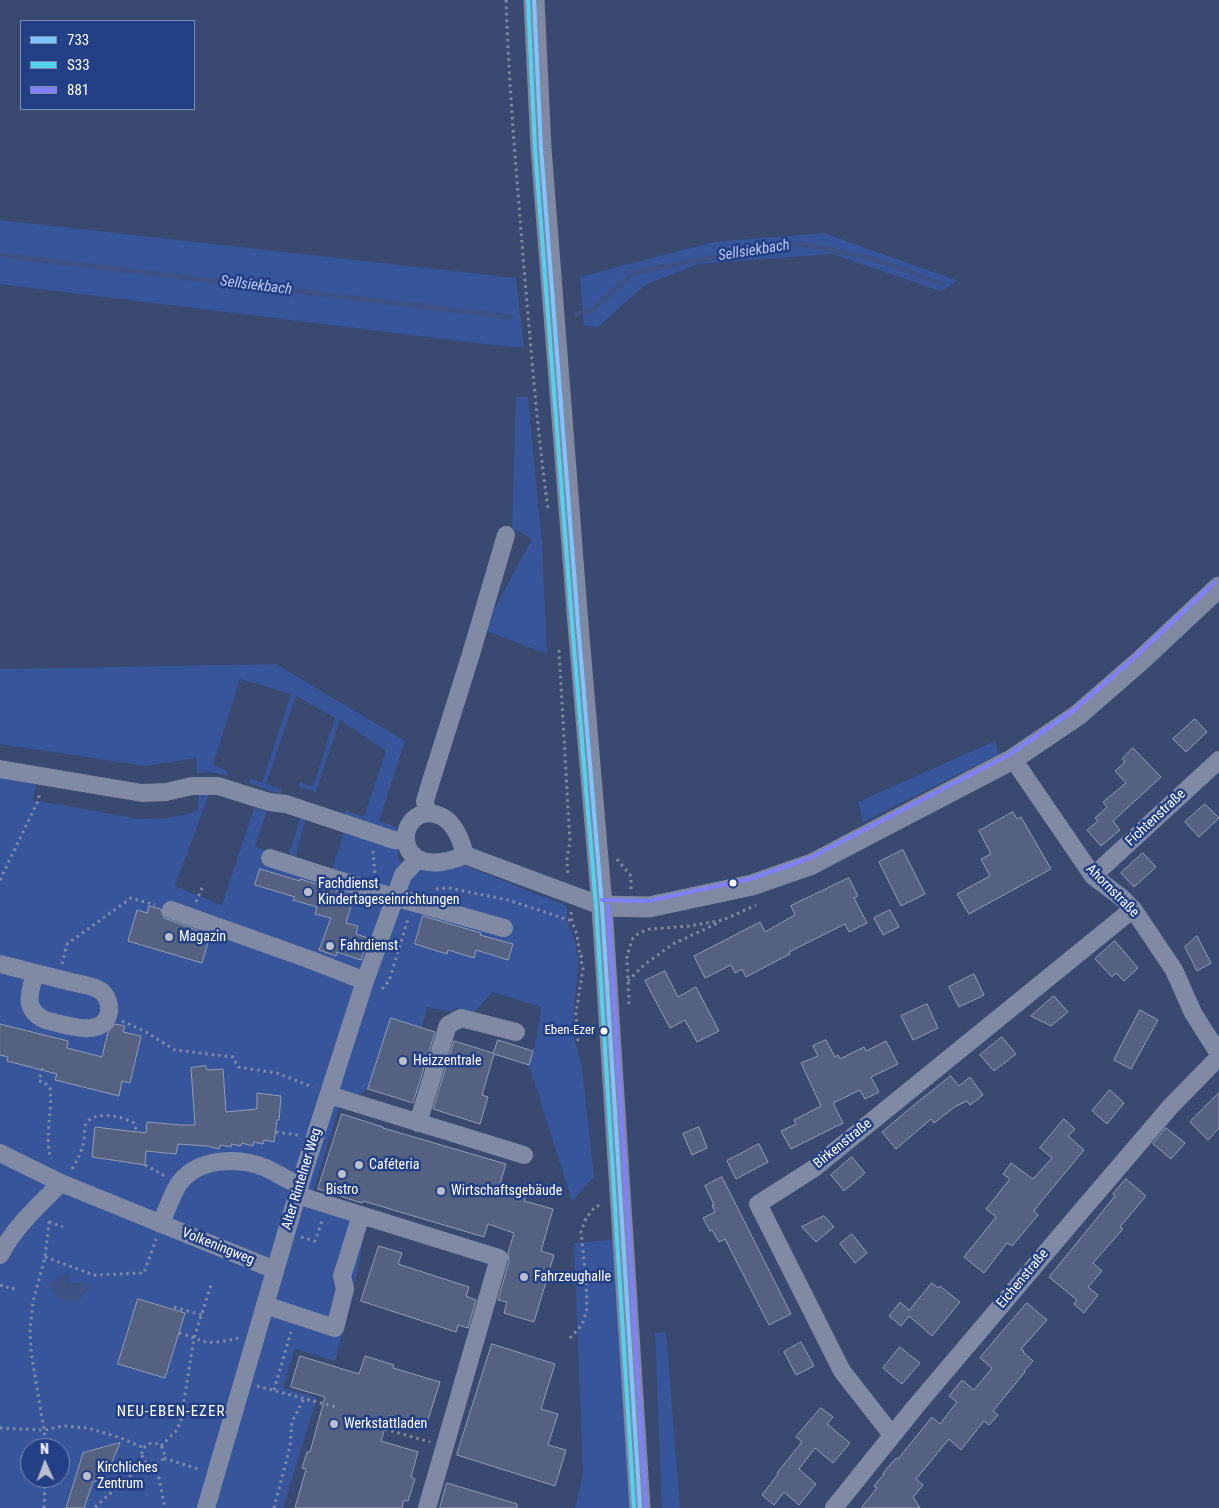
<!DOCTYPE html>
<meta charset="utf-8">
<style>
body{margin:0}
#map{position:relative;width:1219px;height:1508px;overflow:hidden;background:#39496f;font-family:"Roboto Condensed",sans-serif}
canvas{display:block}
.legend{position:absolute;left:20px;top:20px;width:175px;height:90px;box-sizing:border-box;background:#233f85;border:1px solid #7b8cb6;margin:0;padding:6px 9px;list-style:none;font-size:15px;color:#fff}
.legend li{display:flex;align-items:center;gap:10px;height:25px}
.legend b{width:25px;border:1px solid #7b8cb6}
.north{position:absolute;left:20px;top:1438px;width:50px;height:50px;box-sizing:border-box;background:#233f85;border:1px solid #7b8cb6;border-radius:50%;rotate:358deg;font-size:14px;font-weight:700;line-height:20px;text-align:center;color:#fff}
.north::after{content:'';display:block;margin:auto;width:18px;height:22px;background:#babfcd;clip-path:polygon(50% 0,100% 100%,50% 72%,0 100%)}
</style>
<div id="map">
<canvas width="1219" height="1508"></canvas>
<ul class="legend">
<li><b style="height:6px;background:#80c4ff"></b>733</li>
<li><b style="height:6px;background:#53d2ee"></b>S33</li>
<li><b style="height:6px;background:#8080ff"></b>881</li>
</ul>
<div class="north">N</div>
</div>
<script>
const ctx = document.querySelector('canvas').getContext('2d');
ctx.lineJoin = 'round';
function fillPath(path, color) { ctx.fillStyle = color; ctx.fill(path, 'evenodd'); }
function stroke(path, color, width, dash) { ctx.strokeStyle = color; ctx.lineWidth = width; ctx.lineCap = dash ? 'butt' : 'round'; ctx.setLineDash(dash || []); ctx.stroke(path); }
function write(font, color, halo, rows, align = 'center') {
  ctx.font = font + ' "Roboto Condensed",sans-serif'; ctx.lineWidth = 5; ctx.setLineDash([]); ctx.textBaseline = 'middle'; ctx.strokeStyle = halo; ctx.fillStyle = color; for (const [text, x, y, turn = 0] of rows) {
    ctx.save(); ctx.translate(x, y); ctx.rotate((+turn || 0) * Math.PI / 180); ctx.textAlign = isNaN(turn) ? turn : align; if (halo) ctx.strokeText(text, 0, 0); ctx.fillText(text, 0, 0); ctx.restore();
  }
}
fillPath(new Path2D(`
 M0,220L516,278L524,348L485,344L0,284Z
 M824,233L958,281L941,291L832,254L698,264L645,285L598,327L584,326L580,277L713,242Z
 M516,397H528L542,544L547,654L487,631L494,610L532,539L512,528Z
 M276,664L405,741L379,821L398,828L396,834L343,819L346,811L364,817L386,751L340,720L316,792L299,787L300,782L313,787L335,718L296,696L266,784L282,789L280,794L249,783L250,778L262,783L291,694L240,679L213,765L228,771L227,775L209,772L197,773L196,758L146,766L0,744V669Z
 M995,741L999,754L863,822L858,802Z
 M0,773L37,776L33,800L139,819L169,818L198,811L199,793L210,791L175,886L222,905L254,808L267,811L255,847L288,857L301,816L306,818L295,858L332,870L345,829L398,847L399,861L430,868L461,864L567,906V921L575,940L578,963L574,1013L575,1040L582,1068L594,1177L572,1201L529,1065L538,1033L541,1007L492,992L474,1013L456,1008L450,1012L427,1007L422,1028L368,1089L339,1108L309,1205L366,1225L353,1294L335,1361L295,1349L283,1388L317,1398L283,1508H0ZM30,1448H60V1478H30Z
 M623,1239L633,1508H575L583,1474L574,1243Z
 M666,1332L680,1508H662L655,1333Z`), '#37559b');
fillPath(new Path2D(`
 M64,1274H69V1283H87L88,1290L81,1297L80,1301C69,1302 64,1302 55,1295L54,1291L51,1288L50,1283Z`), '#3e5184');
stroke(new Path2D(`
 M0,255L511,317
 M576,314L591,311L633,273L776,245L803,244L874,259L942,284`), '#3e5184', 5);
const building = new Path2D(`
 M1195,719L1207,732L1186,752L1173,739Z
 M1133,748L1161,777L1113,821L1120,830L1101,846L1087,830L1098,821L1095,818L1107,807L1103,802L1126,783L1115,771L1125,762L1122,759Z
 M1205,804L1219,818L1199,837L1185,822Z
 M1013,812L1017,819L1021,817L1051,869L969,914L957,894L990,876L981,859L991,854L979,831Z
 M903,850L925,894L901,906L879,862Z
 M1143,853L1156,867L1134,887L1121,873Z
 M260,869L300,881V879L354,896L346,923L358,926L356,934L368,938L361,960L337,952L336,956L319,950L331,918L315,914L317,907L293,900L295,897L255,885Z
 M849,878L858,896L854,898L867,923L849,932L845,924L789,952L790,954L746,977L742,969L735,973L731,965L705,978L694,956L760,922L765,932L795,915L791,906Z
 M149,906L161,909L164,918L210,935L202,963L128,941L137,910L147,913Z
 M890,910L899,927L883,935L874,918Z
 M423,916L481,933L480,935L513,944L508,960L476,950L474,958L448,950L447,954L415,944Z
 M1197,936L1211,963L1197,971L1185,947Z
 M1115,941L1138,968L1124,981L1116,973L1112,977L1095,959Z
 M665,971L678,997L696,987L719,1031L697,1042L685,1020L670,1028L645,981Z
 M974,974L984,995L959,1007L949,987Z
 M1054,996L1068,1012L1051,1026L1031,1016Z
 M927,1004L938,1028L913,1040L901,1016Z
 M1140,1010L1158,1020L1131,1069L1114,1060Z
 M391,1018L435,1032L413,1103L368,1089Z
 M0,1024L68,1041L67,1048L102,1057L108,1032L115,1024L125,1026L123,1032L141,1036L130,1083L122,1081L119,1096L55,1080L57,1074L7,1061L8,1057L0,1055Z
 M1002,1037L1016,1054L994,1071L980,1055Z
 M498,1040L533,1051L529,1065L494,1054L482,1095L488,1097L480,1124L433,1109L454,1041L493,1053Z
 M826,1040L835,1057L838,1055L840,1059L864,1047L866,1051L886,1041L898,1064L871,1077L879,1092L865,1099L860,1090L833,1103L843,1123L791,1149L781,1131L796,1124L794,1120L821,1106L801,1063L818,1056L813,1046Z
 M206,1066L207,1070L223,1069L226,1112L257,1109V1093L281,1096L279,1120H277L274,1142L264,1140L263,1144L254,1142L253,1146L242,1143L241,1146L231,1144V1147L220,1145L219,1149L207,1146L178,1144L176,1154L146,1151L145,1165L92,1157L95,1127L146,1133L147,1122L180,1125H195L191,1068Z
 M951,1076L959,1086L970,1077L983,1095L970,1105L967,1101L956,1106L934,1123L931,1119L896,1149L882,1132L914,1105Z
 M1110,1090L1124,1103L1107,1124L1092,1111Z
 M1219,1093V1128L1208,1140L1190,1122Z
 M342,1114L383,1127V1128L506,1164L500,1184L527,1191L524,1201L553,1209L541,1251L554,1255L534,1322L504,1313L507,1302L498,1300L509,1261L508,1253L514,1233L488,1224L484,1237L363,1201L362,1203L318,1189Z
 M1064,1119L1075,1129L1068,1136L1084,1150L1040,1203L1034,1211L1038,1215L1012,1246L1007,1243L984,1273L964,1257L996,1217L986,1209L1010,1179L1003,1174L1011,1163L1033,1179L1052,1158L1040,1148Z
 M699,1127L707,1148L692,1155L683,1134Z
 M1166,1128L1185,1143L1171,1159L1153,1144Z
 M759,1144L768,1162L736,1179L727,1161Z
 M852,1157L865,1173L844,1191L831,1175Z
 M722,1177L791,1314L769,1325L725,1239L719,1242L712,1230L710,1231L703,1218L715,1212L712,1205H714L705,1186Z
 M1126,1179L1146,1196L1120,1227L1123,1229L1093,1263L1102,1271L1088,1287L1098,1295L1084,1313L1074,1304L1077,1300L1049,1277L1115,1196L1113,1194Z
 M824,1216L834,1227L816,1242L802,1227Z
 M852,1234L867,1253L855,1263L840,1244Z
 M379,1246L402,1253L398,1264L469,1287L466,1296L476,1300L468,1328L458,1325L456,1332L361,1301Z
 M932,1283L938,1288L940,1286L960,1302L932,1336L909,1316L901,1326L889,1316L900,1302L909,1310Z
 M138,1299L185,1313L165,1378L118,1364Z
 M1027,1303L1047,1320L1021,1349L1024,1351L1023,1352L1033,1361L1024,1371L1025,1372L993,1411L998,1415L989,1425L984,1421L961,1450L949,1439L916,1479L923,1485L913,1497L920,1508H861L877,1488L874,1486L884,1474L883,1473L896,1458L898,1459L932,1417L940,1424L957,1402L949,1396L962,1380L974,1390L992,1368L980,1358Z
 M801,1342L814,1366L796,1375L784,1352Z
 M492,1344L555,1364L541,1409L558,1414L548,1445L566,1450L555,1486L457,1455Z
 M900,1347L920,1363L902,1384L883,1368Z
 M300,1356L359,1374L365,1356L394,1365L393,1368L440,1382L426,1426L389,1415L381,1441L418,1452L411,1477L415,1479L408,1501L404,1500L402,1508H295L306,1469L302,1468L307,1452H310L325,1397L291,1387Z
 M821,1408L833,1417L827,1424L850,1443L833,1463L815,1448L799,1469L816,1484L799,1505L784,1492L774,1505L762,1495L778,1474L777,1473L802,1442L796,1437Z
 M120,1443L112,1462L97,1465L98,1480L93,1482L84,1508H66L83,1453Z
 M447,1483L517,1504V1508H440Z`);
fillPath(building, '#546180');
stroke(building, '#939db3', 1);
stroke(new Path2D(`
 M506,0C509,90 517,179 524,268C531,349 537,429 548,509
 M559,650L570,842L567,859L568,876
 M373,851L375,875
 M617,859L631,876V889
 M0,880L38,801L40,792
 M436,889L449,888L508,900L572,921
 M196,902L202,888
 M571,912L572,921L577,935L580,956H586
 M62,964L67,944L131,898L155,905
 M628,981L645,964L673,944L718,923
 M382,989L389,981L408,919
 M629,1004L627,956L631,943L633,938L639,933L650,929L689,926L723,920L756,905
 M122,1021L146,1032L175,1050L233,1057L238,1067L277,1073L313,1087
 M578,1041L576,1013L583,969L580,956
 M40,1077L43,1066
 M39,1081L44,1082L50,1088C53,1111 44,1136 51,1159
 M276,1132L298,1135
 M145,1165L165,1176
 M72,1169C78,1159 82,1151 84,1140C85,1135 84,1128 86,1124C94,1109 124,1117 134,1123L136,1131
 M49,1222L63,1227
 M301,1237L315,1241L322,1221
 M45,1257L94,1275L144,1273L156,1239
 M0,1285L13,1289L15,1284
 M174,1307L202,1315
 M179,1333C189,1335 197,1340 206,1342C217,1343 229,1340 239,1338
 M570,1338L582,1325L587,1309L586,1279L581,1232L586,1218L596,1206L603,1205
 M257,1386L336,1407
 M274,1390L291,1332
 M0,1428L44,1430L63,1426L88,1428L121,1438L144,1448
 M385,1429L430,1442
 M142 1454a11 11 0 1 1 22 0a11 11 0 1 1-22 0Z
 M161,1446L177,1430L181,1420L194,1338L211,1285
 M46,1448L44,1430L31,1352L30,1330L33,1302L45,1257L49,1222L47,1221
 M164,1458L201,1470
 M156,1464L165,1508
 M95,1507L146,1462
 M44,1508L45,1478
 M274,1508L290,1446L292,1422L304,1398`), '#808aa5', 3, [2.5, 4]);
stroke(new Path2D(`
 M1013,759L1093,876L1122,898L1133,909L1174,970L1193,1013L1219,1054
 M0,769L142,793L166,792L192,786H218L269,802L286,804L394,840L406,841
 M427,812L425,801L432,778L471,654L506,535
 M465,855C461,839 453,818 435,814C394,805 390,887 465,855L602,906
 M270,858L376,892L504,928
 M1093,876L1219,760
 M171,910L311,960L365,981
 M0,964C24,970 48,976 71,982C80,984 93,985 101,991C107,996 110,1004 109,1012C103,1040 63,1024 45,1020C22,1009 30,992 35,973
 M329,1095L524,1155
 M418,1123L448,1025L461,1018L516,1032
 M0,1153L61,1183L275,1270
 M361,1215L499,1258C475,1341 451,1424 427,1508
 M161,1224C166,1211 171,1197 178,1185C196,1158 238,1156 266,1168C277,1173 288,1181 300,1185
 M0,1255C15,1226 39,1205 61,1183
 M265,1305L335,1328L345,1289L342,1276L361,1215L297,1195
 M892,1435L842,1371L758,1204L813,1169L1133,909
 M206,1508L305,1168L365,981L403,875L418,859
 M834,1508L916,1406L1077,1216L1171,1106L1219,1057`), '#808aa5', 18);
stroke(new Path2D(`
 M534,0L541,148L578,624L602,906L640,1508
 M602,906L649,907L752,885L812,864L873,832L1013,759L1078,715L1140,661L1219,587`), '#7f8aa2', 21);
stroke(new Path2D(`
 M534,0L541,148L578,624L602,906L640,1508`), '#80c4ff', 4);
stroke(new Path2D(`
 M528,0L535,148L572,624L596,906L634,1508`), '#53d2ee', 4);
stroke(new Path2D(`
 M602,900L648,901L750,879L810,858L1010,754L1074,710L1136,656L1215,582
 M608,906L646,1508`), '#8080ff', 4);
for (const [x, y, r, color] of [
 [733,883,4.5,"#fff"],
 [308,892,5,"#babfcd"],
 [169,937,5,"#babfcd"],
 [330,946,5,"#babfcd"],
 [604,1031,4.5,"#fff"],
 [403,1061,5,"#babfcd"],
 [359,1165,5,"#babfcd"],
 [342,1174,5,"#babfcd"],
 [441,1191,5,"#babfcd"],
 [524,1277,5,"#babfcd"],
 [334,1424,5,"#babfcd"],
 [87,1476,5,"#babfcd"]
]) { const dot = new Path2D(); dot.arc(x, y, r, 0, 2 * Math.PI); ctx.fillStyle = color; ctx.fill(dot); stroke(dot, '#233f85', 2); }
write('13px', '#fff', '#233f85', [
 ["Eben-Ezer",595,1031]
], 'right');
write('14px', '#fff', '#233f85', [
 ["Fichtenstraße",1156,818,-43],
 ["Ahornstraße",1112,891,45],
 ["Birkenstraße",843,1144,-39],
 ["Alter Rintelner Weg",302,1179,-73],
 ["Volkeningweg",218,1247,22],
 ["Eichenstraße",1023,1279,-50]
]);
write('14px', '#fff', '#233f85', [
 ["Fachdienst",318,884],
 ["Kindertageseinrichtungen",318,900],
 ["Magazin",179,937],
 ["Fahrdienst",340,946],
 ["Heizzentrale",413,1061],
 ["Caféteria",369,1165],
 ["Bistro",342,1190,"center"],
 ["Wirtschaftsgebäude",451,1191],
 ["Fahrzeughalle",534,1277],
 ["Werkstattladen",344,1424],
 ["Kirchliches",97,1468],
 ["Zentrum",97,1484]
], 'left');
write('italic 15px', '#b8c9f0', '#233f85', [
 ["Sellsiekbach",754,251,-9],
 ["Sellsiekbach",256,286,7]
]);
ctx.letterSpacing = '1px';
write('15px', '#fff', '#233f85', [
 ["NEU-EBEN-EZER",171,1412]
]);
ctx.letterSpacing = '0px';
</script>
